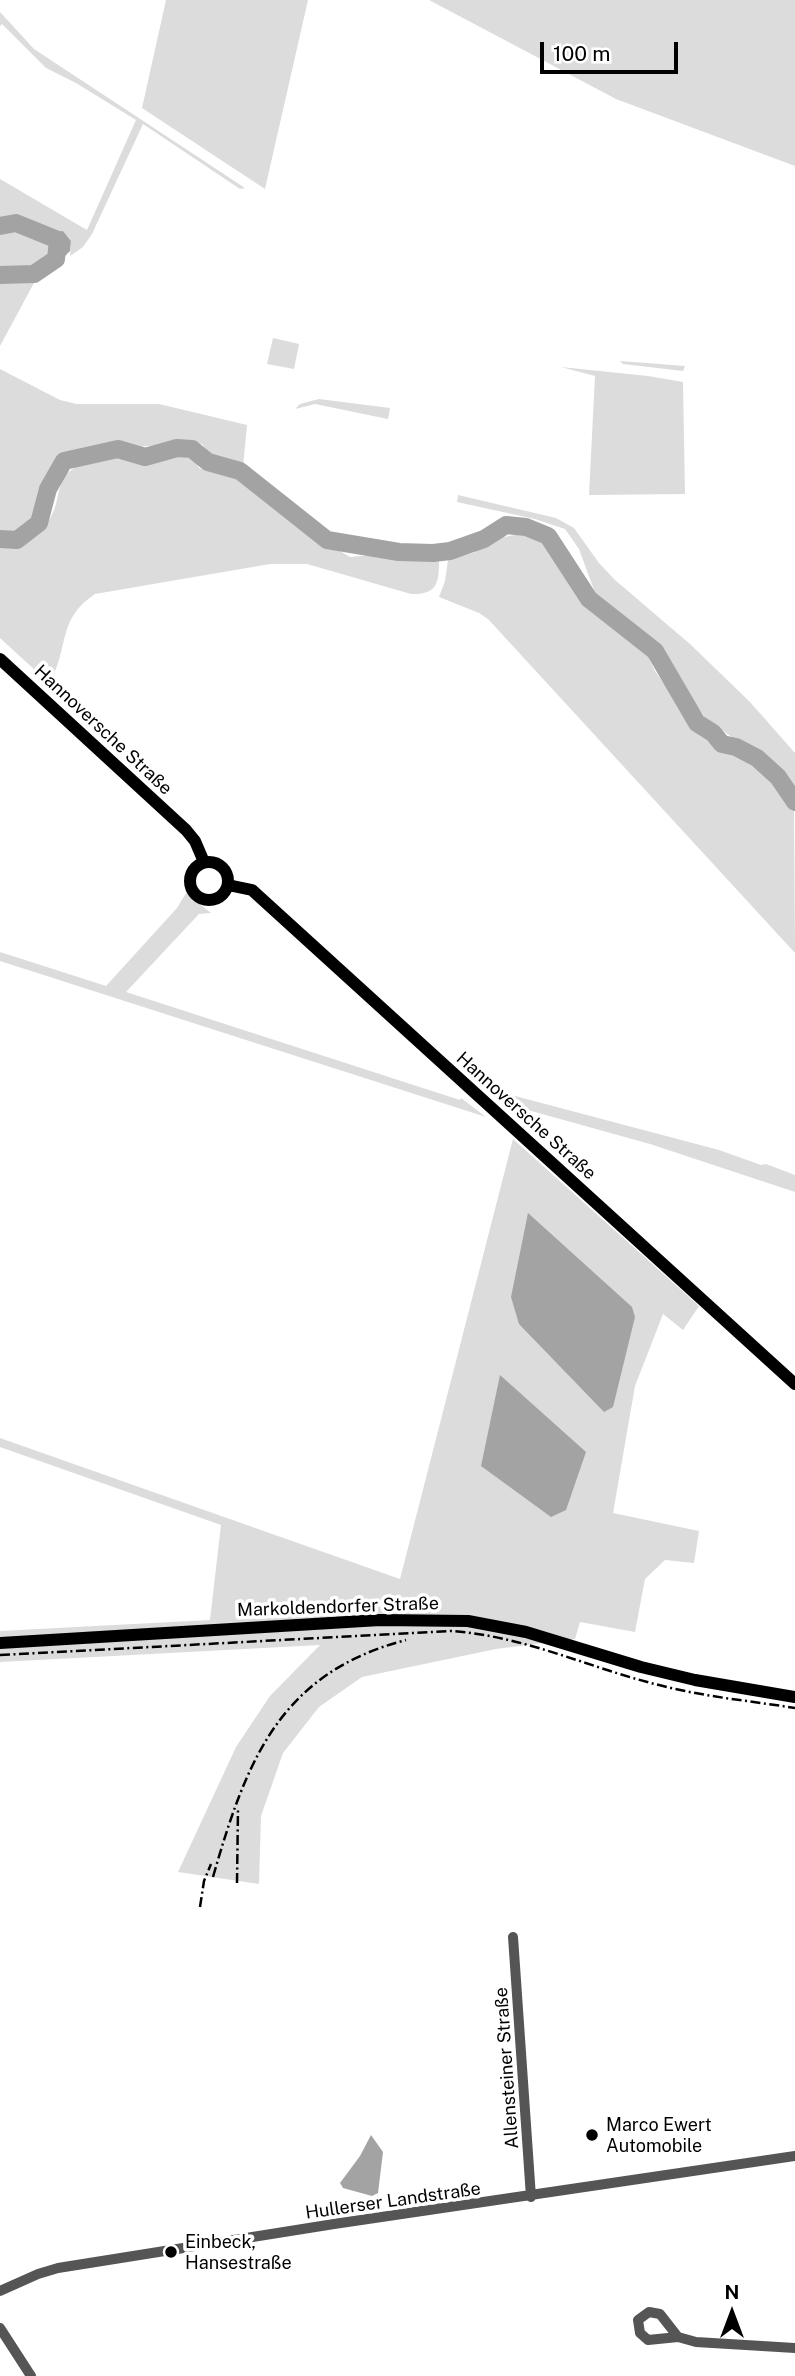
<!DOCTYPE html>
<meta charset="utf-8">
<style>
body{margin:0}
#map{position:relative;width:795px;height:2376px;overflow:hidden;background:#fff;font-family:"Public Sans",sans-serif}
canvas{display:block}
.north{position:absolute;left:697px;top:2278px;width:70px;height:70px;-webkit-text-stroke:5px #fff;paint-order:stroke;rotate:0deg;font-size:19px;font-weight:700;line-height:28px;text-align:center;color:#000}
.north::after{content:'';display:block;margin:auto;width:24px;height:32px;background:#000;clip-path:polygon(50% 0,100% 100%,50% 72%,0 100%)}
.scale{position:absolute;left:540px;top:42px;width:138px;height:32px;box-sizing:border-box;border:4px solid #000;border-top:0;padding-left:9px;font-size:21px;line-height:24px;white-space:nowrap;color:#000;-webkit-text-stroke:5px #fff;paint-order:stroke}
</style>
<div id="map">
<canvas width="795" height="2376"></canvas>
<div class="north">N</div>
<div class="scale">100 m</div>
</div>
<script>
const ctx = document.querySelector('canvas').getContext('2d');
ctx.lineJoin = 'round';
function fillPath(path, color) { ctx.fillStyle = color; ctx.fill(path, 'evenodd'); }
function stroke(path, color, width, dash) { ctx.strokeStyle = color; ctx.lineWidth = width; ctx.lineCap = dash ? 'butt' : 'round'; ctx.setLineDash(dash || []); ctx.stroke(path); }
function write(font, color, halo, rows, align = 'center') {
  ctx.font = font + ' "Public Sans",sans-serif'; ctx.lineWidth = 7; ctx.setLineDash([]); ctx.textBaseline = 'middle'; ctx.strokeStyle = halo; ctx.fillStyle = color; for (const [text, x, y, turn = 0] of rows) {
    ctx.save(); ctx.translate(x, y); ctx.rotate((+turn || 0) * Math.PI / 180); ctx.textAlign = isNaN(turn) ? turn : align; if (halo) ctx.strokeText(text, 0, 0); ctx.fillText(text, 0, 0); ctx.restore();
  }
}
fillPath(new Path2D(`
 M166,0H308L265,189L142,108Z
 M429,0H795V166L616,99Z
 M0,12L34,49L245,188L240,189L143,124L92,234L83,247L70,256L71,241L63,231C34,233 29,212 0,219V179L87,230L136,120L76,83L46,68L2,24L0,26Z
 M17,228L47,241L53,252L48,257L0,346V232Z
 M273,338L299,344L294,369L267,364Z
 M620,361L685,366L683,371L623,364Z
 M561,367L648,376L683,382L685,494L589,495L595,376Z
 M0,369L60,400L77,404H159L247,425L243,467L213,458L202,444L187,442L138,447L122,441L71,452L61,458L44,486L34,519L16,534L0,533Z
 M319,399L390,408L388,419L315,404L295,409L300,404Z
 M168,454L192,455L199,468L237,476L286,518L350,557L373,555L439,561C439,583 437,595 411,594L307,564H270L95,594C56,620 70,648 49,683L0,638V547C24,549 45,533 54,510C59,498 58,480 70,471C83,461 105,455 121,457C126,458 131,461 137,461C147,462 158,457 168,454Z
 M458,495L556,518L574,528L599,563L615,580L690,644L750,702L795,753V795L775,768L705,718L658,648L642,630L597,598L579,549L565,529L535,519L457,502Z
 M525,533L544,539L583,603L645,650L655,671L701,736L710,740L717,749L739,754L758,765L783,790L794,811L795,953L488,619L479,613L439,597L445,581L448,560L473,553L499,538Z
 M186,893L211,913L199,914L126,992L460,1100L461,1098L486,1117L0,961V952L106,986L177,908Z
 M500,1092L719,1150L761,1165L766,1164L795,1175V1192L650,1144L517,1107Z
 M513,1139L699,1306L683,1330L663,1314L635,1386L613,1513L699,1531L694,1563L665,1560L645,1579L635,1632L580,1622L575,1639L496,1649L362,1677L319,1707L283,1753L261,1816L259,1884L178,1872L236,1747L270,1696L320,1645L0,1662V1631L210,1620L221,1525L0,1447V1438L400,1579Z`), '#dcdcdc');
fillPath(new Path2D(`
 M42,229L50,232L63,231L71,241L70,251L64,257H48L53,252L47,241L39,237Z
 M528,1213L632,1307L635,1317L613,1407L604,1412L519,1324L511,1297Z
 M500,1375L586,1452L566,1510L551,1517L481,1466Z
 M371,2135L383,2152L378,2193L372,2196L343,2188L340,2183L360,2156Z`), '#a3a3a3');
stroke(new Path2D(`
 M0,226L16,223L58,240L56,259L34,274L0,275
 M0,539L17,540L39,523L48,489L64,461L118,449L145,457L177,448L192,449L208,462L240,471L327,540L399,552L433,553L450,551L484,539L506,525L526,527L548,536L589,599L655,651L697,723L713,733L722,744L736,747L757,758L778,777L795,802`), '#a3a3a3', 18);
stroke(new Path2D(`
 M513,1937L531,2197
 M0,2291L38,2274L58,2268L334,2224L795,2156
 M0,2328L31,2376
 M678,2337L660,2314L649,2312L638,2320L640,2333L648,2340L678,2337L696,2342L795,2348`), '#555', 10);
stroke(new Path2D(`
 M0,659L186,830L195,841L204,862
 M190 881a19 19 0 1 1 38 0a19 19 0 1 1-38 0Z
 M228,885L252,890L795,1384
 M0,1643L380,1620L468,1621L526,1632L641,1667L695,1680L795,1697`), '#000', 12);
stroke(new Path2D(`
 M0,1655L451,1631C526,1636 591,1669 663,1686C706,1697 751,1701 795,1708
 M213,1877C246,1762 279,1673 406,1640
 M237,1883L238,1809
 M200,1907L204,1881L211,1864`), '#000', 2.5, [10, 3.5, 2, 3.5]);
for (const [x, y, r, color] of [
 [592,2135,7,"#000"],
 [171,2252,7,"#000"]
]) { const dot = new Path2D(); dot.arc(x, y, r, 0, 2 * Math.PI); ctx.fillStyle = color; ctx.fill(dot); stroke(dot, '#fff', 2.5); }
write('18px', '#000', '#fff', [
 ["Hannoversche Straße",103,730,43],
 ["Hannoversche Straße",526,1116,42],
 ["Markoldendorfer Straße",338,1607,-2],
 ["Allensteiner Straße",507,2068,-94],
 ["Hullerser Landstraße",393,2201,-8]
]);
write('18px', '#000', '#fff', [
 ["Marco Ewert",606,2125],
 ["Automobile",606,2146],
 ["Einbeck,",185,2242],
 ["Hansestraße",185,2263]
], 'left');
</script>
